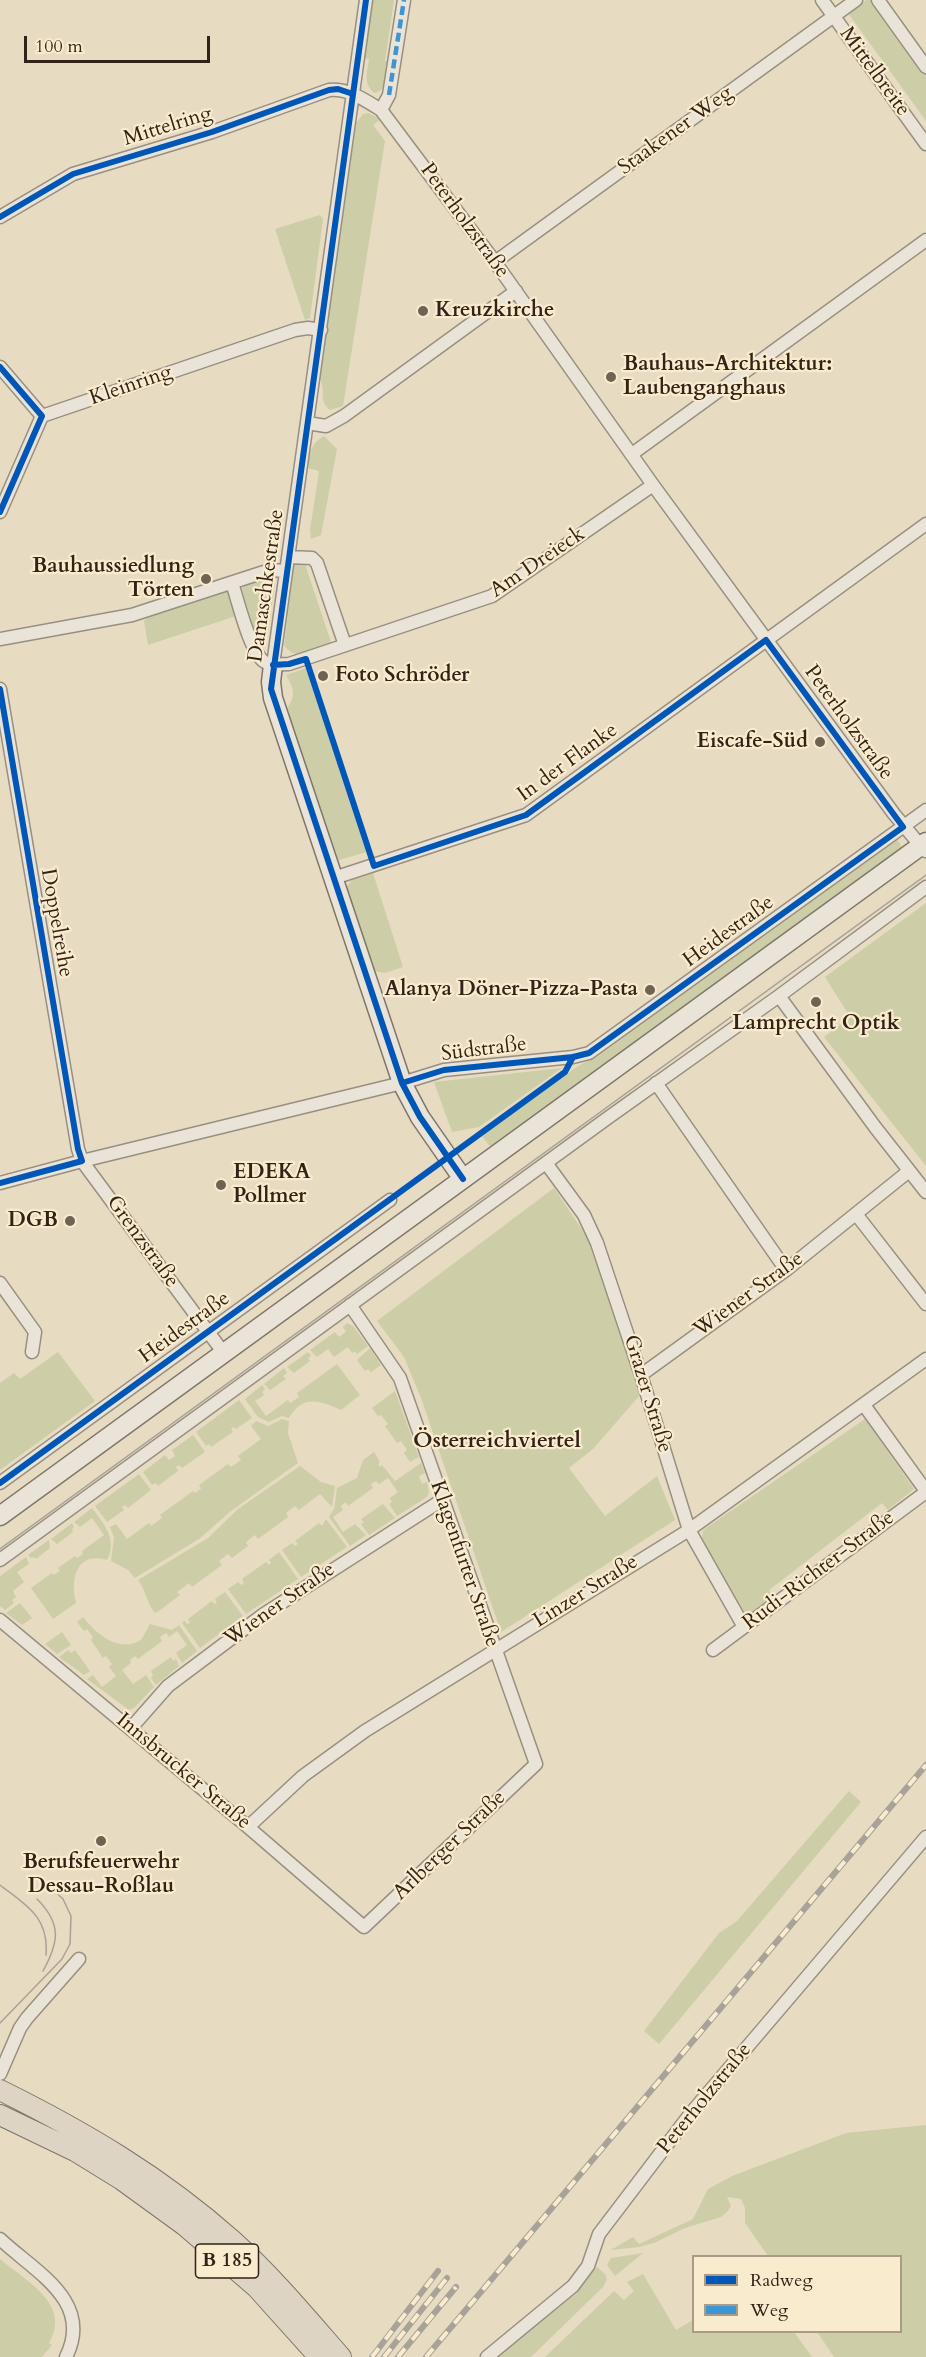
<!DOCTYPE html>
<meta charset="utf-8">
<style>
body{margin:0}
#map{position:relative;width:926px;height:2357px;overflow:hidden;background:#e7dbc2;font-family:Cardo,serif}
canvas{display:block}
.legend{position:absolute;left:692px;top:2255px;width:210px;height:78px;box-sizing:border-box;background:#f9ebce;border:2px solid #a99b85;margin:0;padding:8px 10px;list-style:none;font-size:18px;color:#322217}
.legend li{display:flex;align-items:center;gap:12px;height:30px}
.legend b{width:30px;border:2px solid #a99b85}
.scale{position:absolute;left:24px;top:36px;width:186px;height:27px;box-sizing:border-box;border:3px solid #322217;border-top:0;padding-left:8px;font-size:18px;line-height:21px;white-space:nowrap;color:#322217;-webkit-text-stroke:4px #f9ebce;paint-order:stroke}
</style>
<div id="map">
<canvas width="926" height="2357"></canvas>
<ul class="legend">
<li><b style="height:8px;background:#0057b8"></b>Radweg</li>
<li><b style="height:8px;background:#3d95d4"></b>Weg</li>
</ul>
<div class="scale">100 m</div>
</div>
<script>
const ctx = document.querySelector('canvas').getContext('2d');
ctx.lineJoin = 'round';
function fillPath(path, color) { ctx.fillStyle = color; ctx.fill(path, 'evenodd'); }
function stroke(path, color, width, dash) { ctx.strokeStyle = color; ctx.lineWidth = width; ctx.lineCap = dash ? 'butt' : 'round'; ctx.setLineDash(dash || []); ctx.stroke(path); }
function write(font, color, halo, rows, align = 'center') {
  ctx.font = font + ' Cardo,serif'; ctx.lineWidth = 4.5; ctx.setLineDash([]); ctx.textBaseline = 'middle'; ctx.strokeStyle = halo; ctx.fillStyle = color; for (const [text, x, y, turn = 0] of rows) {
    ctx.save(); ctx.translate(x, y); ctx.rotate((+turn || 0) * Math.PI / 180); ctx.textAlign = isNaN(turn) ? turn : align; if (halo) ctx.strokeText(text, 0, 0); ctx.fillText(text, 0, 0); ctx.restore();
  }
}
fillPath(new Path2D(`
 M372,0H394L385,61L388,62C386,75 388,91 374,93C363,83 367,73 369,59L364,58Z
 M866,0H873L926,73V121L848,13Z
 M368,113L381,119L373,125L385,141L343,406L330,410C318,401 326,391 320,379L356,123L363,114Z
 M320,215L323,219L310,318L305,320L275,229Z
 M324,436L337,449L321,535L311,539L310,530L319,471L308,468C310,453 310,444 324,436Z
 M300,561H304L332,645C315,651 296,663 284,645L294,565Z
 M265,578L275,583L268,632L265,638L257,639L242,589L246,583Z
 M222,590L227,591L236,616L148,645L144,621L149,615Z
 M306,668L366,852L336,861L285,711C296,698 295,689 286,675Z
 M897,839L905,852L492,1149L481,1135L578,1066L598,1056Z
 M373,873L403,967L385,973L374,971L346,888L352,880Z
 M926,903V1166L824,1037L850,1017L825,977Z
 M562,1068L479,1127L452,1132L434,1082Z
 M554,1188L595,1249L640,1395L593,1449L569,1468L605,1516L657,1476L675,1520L501,1632L421,1398L404,1357L377,1321Z
 M347,1323L353,1326L368,1346L357,1354L355,1351L352,1353L348,1347L334,1357L328,1349L317,1357L310,1350L335,1332L339,1337L346,1332L343,1327Z
 M370,1348L381,1365L371,1372L368,1369L365,1371L357,1360Z
 M58,1352L95,1401L0,1470V1383L14,1373L20,1379Z
 M308,1352L311,1356L308,1358L310,1361L294,1373L287,1367Z
 M337,1364L360,1395L341,1410C320,1401 303,1394 289,1418L282,1416L269,1422L258,1417L245,1399L262,1385L265,1389L262,1392L264,1395L255,1401L266,1416L288,1400L290,1403L299,1397L297,1393Z
 M284,1368L287,1373L283,1376L286,1379L270,1390L264,1384Z
 M395,1391L419,1457L410,1462L404,1453L407,1450L401,1441L397,1443L385,1426L388,1424L381,1415L378,1416L372,1408Z
 M239,1400L252,1418L236,1429L233,1427L231,1429L233,1432L211,1447L209,1444L206,1446L196,1432Z
 M282,1419L289,1421L288,1433L298,1463L231,1511L199,1539L135,1578L128,1570L111,1561L114,1537L110,1527L116,1524L127,1539L149,1523L151,1526L162,1518L160,1515L193,1491L195,1493L201,1489L199,1485L228,1464L231,1467L241,1460L238,1456L261,1439L251,1426L256,1421L268,1426Z
 M865,1419L914,1489L888,1510L882,1503L769,1590L774,1597L756,1612L746,1615L702,1538L703,1530Z
 M193,1435L205,1452L182,1468L179,1465L176,1467L178,1471L158,1486L156,1483L152,1485L143,1472L165,1455L169,1460L175,1456L172,1450Z
 M374,1452L380,1462L378,1464L380,1467L382,1465L395,1481L421,1463L425,1473L419,1476L422,1484L427,1482L429,1492L427,1497L397,1516L389,1504L392,1502L390,1498L398,1492L388,1478L379,1484L376,1481L371,1484L373,1488L348,1506L346,1502L341,1506L343,1510L333,1517L343,1532L355,1524L366,1535L350,1546L329,1517L334,1509L337,1488L357,1478L363,1460Z
 M300,1466L321,1482L335,1486L332,1507L320,1494L299,1510L295,1506L286,1513L288,1517L258,1539L255,1535L246,1542L248,1546L232,1558L228,1554L219,1561L222,1565L192,1587L189,1583L177,1592L180,1595L159,1611L155,1613C147,1604 146,1590 138,1580L208,1538L238,1509Z
 M139,1474L151,1490L128,1508L125,1505L122,1507L124,1510L107,1522L95,1506Z
 M383,1504L395,1518L369,1535L361,1524L364,1522L361,1519Z
 M92,1508C104,1524 118,1540 107,1560C76,1551 70,1580 76,1603L53,1619L31,1588L52,1573L54,1575L60,1571L58,1568L75,1556L77,1558L83,1554L82,1551L104,1535L92,1518L80,1527L74,1522Z
 M326,1519L347,1547L301,1577L282,1550L292,1543L295,1546L298,1544L295,1541L319,1523L322,1526Z
 M72,1523L74,1527L72,1529L73,1532L57,1544L51,1539Z
 M49,1540L50,1548L36,1559L34,1557L31,1558L28,1555Z
 M279,1552L298,1579L246,1614L228,1589L238,1582L241,1585L244,1583L242,1579L266,1562L269,1565L271,1563L269,1560Z
 M26,1557L29,1564L17,1572L24,1582L13,1591L16,1597L12,1600L14,1603L5,1610L0,1606V1576Z
 M225,1592L243,1616L200,1648L182,1623L185,1621L187,1624L190,1623L188,1619L212,1601L214,1604L217,1603L215,1599Z
 M20,1603L32,1618L22,1625L6,1613Z
 M83,1617C97,1635 119,1653 141,1640L150,1624L172,1630L179,1625L197,1651L182,1663L176,1653L187,1645L177,1631L169,1637L166,1633L160,1637L162,1641L138,1659L135,1656L130,1660L131,1663L122,1670L133,1684L146,1675L154,1687L134,1708L129,1710L87,1679L93,1675L102,1687L116,1676L109,1667L112,1664L106,1656L103,1658L91,1640L93,1637L87,1629L84,1631L77,1622Z
 M62,1632L71,1645L57,1654L45,1644Z
 M68,1650L71,1653L75,1650L90,1671L84,1675L59,1657Z
 M171,1657L173,1661L176,1659L179,1666L156,1685L151,1678L153,1675L151,1671Z
 M849,1791L861,1802L659,2044L644,2031L719,1933L737,1921Z
 M926,2125V2357H834L817,2332H900V2256H768L745,2223V2208L741,2199L727,2197L731,2206L727,2212L721,2217L685,2228L654,2243L639,2247L611,2250L633,2237L639,2244L693,2219L708,2189L732,2176L846,2133Z
 M643,2253L615,2276L607,2265L611,2258Z
 M0,2259C26,2281 72,2304 49,2343L52,2345L42,2357H0Z
 M597,2267L605,2274L607,2279L603,2287L531,2357H496L576,2293L594,2268Z
 M643,2274L676,2330L693,2320L694,2332H794L812,2357H545L614,2291L624,2300L634,2291L627,2282Z`), '#cdcea7');
const street = new Path2D(`
 M822,0L926,144
 M878,0L926,67
 M381,110L389,95L404,0
 M0,217L73,174L212,132L329,90C348,88 365,100 381,110L495,262L653,485L894,814L925,851
 M495,262L856,0
 M0,367L42,416
 M307,423L326,426L344,416L516,291
 M632,454L926,240
 M0,512L42,416L295,330L308,328L321,330
 M288,557L312,558L317,563L345,645
 M232,583C238,600 250,654 265,662C272,666 281,664 289,664L492,596L653,485
 M0,639L132,615L261,573L271,570L286,571
 M273,665L366,0
 M0,689L78,1149L82,1161L223,1352
 M334,878L526,815L926,524
 M779,996L875,1127L926,1192
 M656,1083L786,1270
 M546,1163L584,1215L597,1243L641,1375L689,1530L744,1627
 M0,1183L82,1161L402,1083L444,1070L573,1057L589,1053L926,810
 M856,1214L926,1304
 M0,1283L35,1332L32,1352
 M641,1375L786,1270L909,1171
 M864,1405L926,1491
 M0,1483L390,1200
 M0,1560L609,1117L779,996L926,887
 M0,1620L248,1827L364,1927L536,1764L400,1378L350,1305
 M713,1650L926,1492
 M131,1728L168,1686L264,1614L442,1500
 M248,1827L303,1776L365,1731L689,1530L926,1359
 M0,2074L20,2028L27,2018L79,1959
 M0,2239C35,2272 94,2301 66,2357
 M487,2357L573,2286L588,2266L599,2234L691,2113L926,1837`);
const secondary = new Path2D(`
 M273,665L271,682L273,698L402,1083L420,1117L463,1179
 M0,1516L926,842`);
const primary = new Path2D(`
 M0,2090C85,2132 161,2177 232,2240C272,2276 306,2317 341,2357
 M0,2115L75,2151L122,2180L184,2225L257,2288L319,2357`);
stroke(street, '#988f80', 15);
stroke(secondary, '#7e7669', 21);
stroke(primary, '#7e7669', 22);
stroke(street, '#eae4d8', 12);
stroke(secondary, '#eae4d8', 18);
stroke(primary, '#ded4c3', 20);
stroke(new Path2D(`
 M0,1549L926,875
 M0,1885C27,1906 49,1917 46,1955
 M37,1899C62,1924 59,1942 43,1971
 M0,2023L62,1959L70,1944L71,1916L63,1899L48,1885`), '#a8a298', 1.5);
const rail = new Path2D(`
 M372,2357L438,2271
 M384,2357L447,2278
 M398,2357L456,2287
 M426,2357L926,1765`);
stroke(rail, '#a8a298', 6);
stroke(rail, '#f9ebce', 4, [11]);
stroke(new Path2D(`
 M389,95L404,0`), '#3d95d4', 4.5, [9, 4.5]);
stroke(new Path2D(`
 M366,0L271,689L402,1083L420,1117L463,1179
 M0,217L73,174L212,132L329,90L338,89L353,94
 M0,367L42,416L0,512
 M273,665L289,664L306,659L374,866L526,815L766,640L903,827L589,1053L573,1057L444,1070L402,1083
 M0,689L78,1149L82,1161L0,1183
 M0,1483L565,1072L573,1057`), '#0057b8', 6);
for (const [x, y, r, color] of [
 [423,311,6,"#716353"],
 [611,377,6,"#716353"],
 [206,579,6,"#716353"],
 [323,676,6,"#716353"],
 [820,742,6,"#716353"],
 [650,990,6,"#716353"],
 [816,1002,6,"#716353"],
 [221,1185,6,"#716353"],
 [70,1221,6,"#716353"],
 [101,1841,6,"#716353"]
]) { const dot = new Path2D(); dot.arc(x, y, r, 0, 2 * Math.PI); ctx.fillStyle = color; ctx.fill(dot); stroke(dot, '#f9ebce', 2); }
for (const [x, y, w] of [
 [227,2261,63]
]) { const box = new Path2D(); box.roundRect(x - w / 2, y - 17, w, 34, 4.5); ctx.fillStyle = '#f9ebce'; ctx.fill(box); stroke(box, '#322217', 1.5); }
write('bold 20px', '#322217', null, [
 ["B 185",227,2261]
]);
write('21px', '#322217', '#f9ebce', [
 ["Mittelbreite",874,72,54],
 ["Mittelring",168,127,-17],
 ["Staakener Weg",676,131,-36],
 ["Peterholzstraße",464,221,54],
 ["Kleinring",131,386,-19],
 ["Am Dreieck",538,563,-34],
 ["Damaschkestraße",267,586,-82],
 ["Peterholzstraße",848,723,54],
 ["In der Flanke",568,763,-36],
 ["Doppelreihe",56,923,80],
 ["Heidestraße",729,932,-36],
 ["Südstraße",484,1050,-7],
 ["Grenzstraße",142,1242,54],
 ["Wiener Straße",749,1295,-36],
 ["Heidestraße",185,1328,-36],
 ["Grazer Straße",647,1394,73],
 ["Klagenfurter Straße",464,1564,71],
 ["Rudi-Richter-Straße",819,1571,-37],
 ["Linzer Straße",586,1592,-32],
 ["Wiener Straße",280,1605,-35],
 ["Innsbrucker Straße",183,1772,40],
 ["Arlberger Straße",450,1846,-44],
 ["Peterholzstraße",705,2099,-51]
]);
write('bold 21px', '#322217', '#f9ebce', [
 ["Kreuzkirche",435,311],
 ["Bauhaus-Architektur:",623,365],
 ["Laubenganghaus",623,389],
 ["Bauhaussiedlung",194,567,"right"],
 ["Törten",194,591,"right"],
 ["Foto Schröder",335,676],
 ["Eiscafe-Süd",808,742,"right"],
 ["Alanya Döner-Pizza-Pasta",638,990,"right"],
 ["Lamprecht Optik",816,1024,"center"],
 ["EDEKA",233,1173],
 ["Pollmer",233,1197],
 ["DGB",58,1221,"right"],
 ["Berufsfeuerwehr",101,1863,"center"],
 ["Dessau-Roßlau",101,1887,"center"]
], 'left');
write('bold 22px', '#322217', '#f9ebce', [
 ["Österreichviertel",497,1442]
]);
</script>
